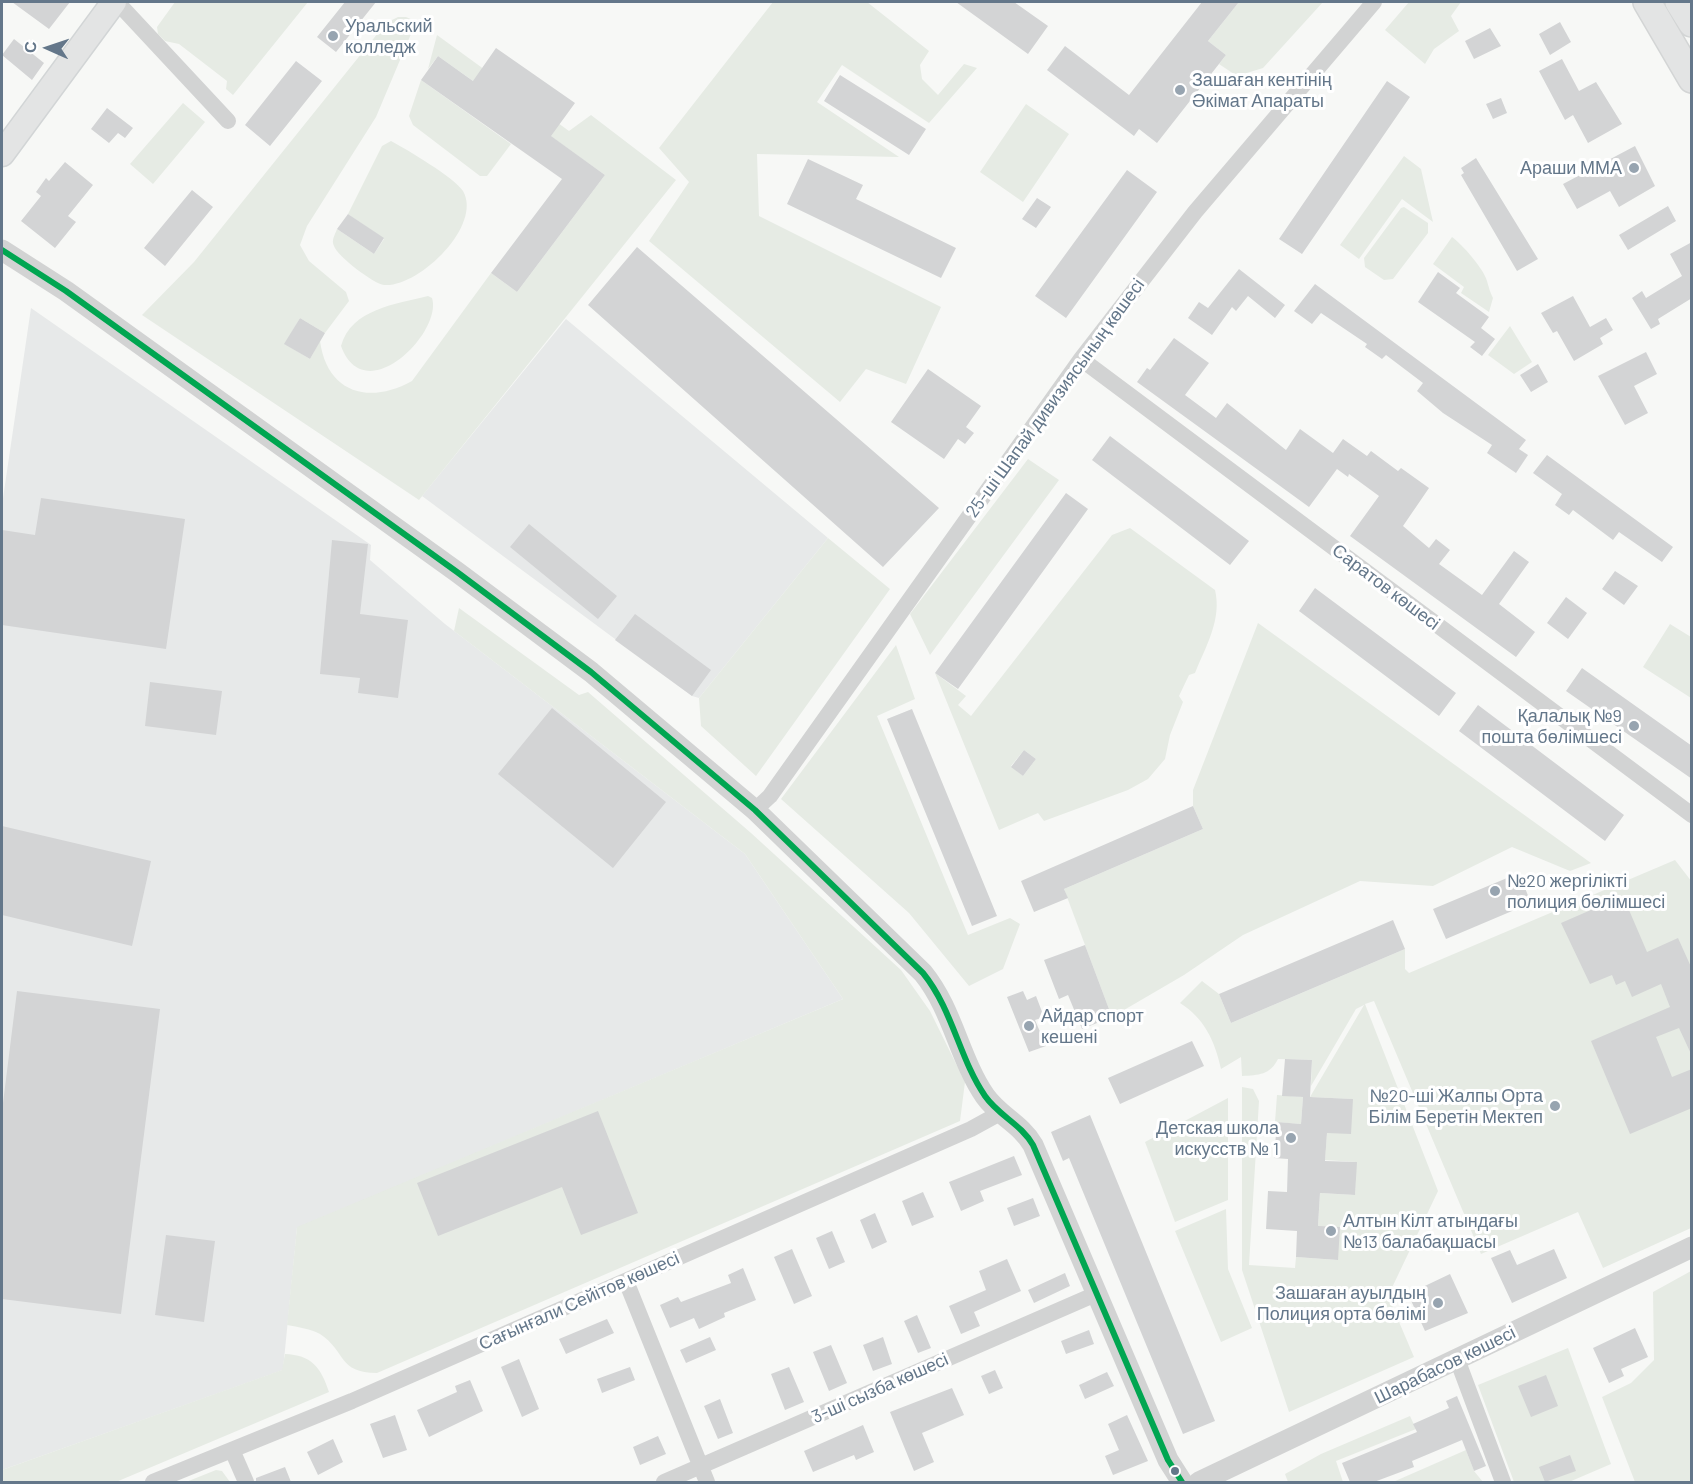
<!DOCTYPE html>
<meta charset="utf-8">
<style>
body{margin:0}
#map{position:relative;width:1693px;height:1484px;overflow:hidden;background:#f7f8f6;font-family:Barlow,sans-serif}
canvas{display:block}
.frame{position:absolute;inset:0;border:3px solid #64778a;pointer-events:none}
.north{position:absolute;left:18px;top:18px;width:60px;height:60px;-webkit-text-stroke:4px #fff;paint-order:stroke;rotate:273deg;font-size:16px;font-weight:700;line-height:24px;text-align:center;color:#64778a}
.north::after{content:'';display:block;margin:auto;width:21px;height:27px;background:#64778a;clip-path:polygon(50% 0,100% 100%,50% 72%,0 100%)}
</style>
<div id="map">
<canvas width="1693" height="1484"></canvas>
<div class="frame"></div>
<div class="north">С</div>
</div>
<script>
const ctx = document.querySelector('canvas').getContext('2d');
ctx.lineJoin = 'round';
function fillPath(path, color) { ctx.fillStyle = color; ctx.fill(path, 'evenodd'); }
function stroke(path, color, width, dash) { ctx.strokeStyle = color; ctx.lineWidth = width; ctx.lineCap = dash ? 'butt' : 'round'; ctx.setLineDash(dash || []); ctx.stroke(path); }
function write(font, color, halo, rows, align = 'center') {
  ctx.font = font + ' Barlow,sans-serif'; ctx.lineWidth = 6; ctx.setLineDash([]); ctx.textBaseline = 'middle'; ctx.strokeStyle = halo; ctx.fillStyle = color; for (const [text, x, y, turn = 0] of rows) {
    ctx.save(); ctx.translate(x, y); ctx.rotate((+turn || 0) * Math.PI / 180); ctx.textAlign = isNaN(turn) ? turn : align; if (halo) ctx.strokeText(text, 0, 0); ctx.fillText(text, 0, 0); ctx.restore();
  }
}
fillPath(new Path2D(`
 M31,308L371,545L370,560L445,624L745,854L843,999L297,1228L283,1370L2,1470V505Z
 M566,319L828,538L699,698L692,696L422,496Z`), '#e7e9e9');
fillPath(new Path2D(`
 M175,2H308L233,95L226,89L227,81L179,44L165,41L158,34L157,27Z
 M773,2H867L929,51L920,65L922,79L938,95L964,64L977,68L929,123L842,65L817,102L899,157L757,154L759,216L941,307L906,384L866,369L840,402L649,241L689,182L659,148Z
 M1239,2H1323L1263,68L1237,76L1219,64L1226,55L1208,41Z
 M1409,2H1461L1451,16L1459,31L1434,49L1425,64L1385,30Z
 M398,17H406L420,23L411,34L376,117L307,226L300,245L309,261L346,292L349,301L325,333L300,318L285,344L310,359L320,341C327,393 369,405 412,381L491,273L517,292L605,175L438,56L428,69L437,35L569,131L591,115L676,180L419,500L142,315L194,262L386,23Z
 M421,80L511,144L487,176H480L413,125L409,116Z
 M183,103L205,122L153,184L130,164Z
 M1026,104L1069,134L1023,202L980,172Z
 M391,141C406,149 455,178 463,191C483,226 418,288 384,285C374,284 337,256 334,246C331,240 335,235 337,229L374,254L384,239L348,214L382,146Z
 M1404,156L1421,169L1433,222L1402,199L1359,259L1340,245Z
 M1404,207L1428,223V233L1393,279L1384,280L1365,267L1364,258L1401,208Z
 M1452,237C1462,244 1484,269 1487,281C1489,288 1490,292 1493,298L1489,312L1461,293L1464,287L1433,264Z
 M428,296L432,298C443,332 365,411 341,346C351,309 396,304 428,296Z
 M1510,326L1532,362L1514,374L1488,355Z
 M1028,459L1059,480L930,655L910,614Z
 M1130,528L1215,590C1222,619 1206,646 1195,673L1189,675L1179,696L1183,702L1170,735L1165,759L1148,779L1128,790L1044,821L1038,813L999,830L935,673L966,696L958,705L971,716L1112,535ZM1024,750L1036,759L1023,776L1011,766Z
 M828,538L890,589L756,776L701,726L699,698Z
 M459,608L579,695L588,692L751,833L901,970L930,1011L965,1082L960,1121L377,1373C338,1373 346,1351 320,1334C311,1329 298,1327 287,1325L297,1227L843,999L745,854L454,631Z
 M1258,623L1591,863L1570,871L1512,847L1433,886L1360,881L1243,935L1184,975L1112,1017L1064,889L1203,829L1193,806V790Z
 M1670,624L1691,637V698L1643,667Z
 M896,645L915,699L877,716L968,935L1010,918L1020,924L1003,969L969,986L909,913L781,799Z
 M1675,860L1692,882L1691,1228L1603,1268L1578,1212L1481,1254L1374,1001L1365,1004L1438,1191L1388,1296L1414,1357L1289,1412L1242,1270V1087L1253,1089L1259,1101L1249,1265L1295,1268L1296,1257L1338,1260L1318,1226L1320,1193L1355,1195L1356,1162L1325,1160L1327,1133L1352,1099L1310,1097L1364,1005L1356,1009L1311,1086L1312,1060L1278,1059C1270,1075 1259,1075 1242,1076L1241,1057L1221,1069C1215,1041 1204,1018 1180,1003L1202,981L1219,994L1231,1023L1405,949V969L1409,973Z
 M1277,1095L1303,1097L1301,1124L1275,1122Z
 M1228,1098V1200L1175,1222L1145,1142Z
 M1226,1209L1228,1269L1252,1328L1221,1342L1175,1231Z
 M1691,1271V1482H1635L1602,1397L1631,1383L1654,1360L1653,1292Z
 M1568,1348L1611,1464L1569,1482H1514L1478,1385Z
 M285,1354C311,1355 321,1367 329,1392L116,1482H2V1470L282,1370Z
 M1410,1416L1416,1429L1336,1461L1343,1482H1288L1285,1474L1321,1454Z
 M1466,1450L1474,1471L1483,1482H1393Z
 M216,1470L222,1471L230,1482H186Z`), '#e6ebe4');
fillPath(new Path2D(`
 M12,2H70L49,29Z
 M345,2H376L336,52L317,37Z
 M956,2H1014L1048,26L1028,54Z
 M1202,2H1239L1208,41L1226,55L1157,143L1139,129L1134,136L1047,70L1065,46L1129,95Z
 M1560,22L1571,42L1550,55L1539,34Z
 M1490,28L1501,46L1474,59L1465,41Z
 M14,39L44,63L32,80L2,55Z
 M496,48L575,103L551,136L605,175L517,292L491,273L562,179L421,80L438,56L473,81Z
 M1562,59L1579,91L1596,82L1622,124L1588,143L1573,115L1565,120L1539,71Z
 M296,61L322,81L270,146L245,125Z
 M840,75L926,129L909,155L824,101Z
 M1387,81L1410,97L1302,254L1279,239Z
 M1501,98L1507,113L1493,119L1486,104Z
 M107,108L133,128L125,138L118,133L109,143L91,129Z
 M1635,146L1655,186L1619,207L1610,191L1577,209L1563,184Z
 M1476,158L1538,259L1517,271L1461,175L1464,173L1461,168Z
 M808,159L863,185L856,199L956,248L941,278L787,204Z
 M65,162L93,185L68,216L76,222L55,248L21,221L41,196L36,192L46,178L49,181Z
 M1127,170L1157,192L1066,318L1035,296Z
 M192,190L213,207L165,266L144,248Z
 M1037,198L1051,207L1036,228L1022,219Z
 M1668,206L1676,221L1628,250L1619,235Z
 M348,214L384,238L374,254L337,229Z
 M1692,242V298L1658,319L1660,324L1651,329L1632,298L1642,291L1646,298L1682,276L1670,254Z
 M637,247L939,508L883,567L588,305Z
 M1239,269L1285,305L1275,318L1248,296L1236,311L1232,307L1212,335L1188,318L1199,302L1208,308Z
 M1438,272L1460,288L1456,293L1489,317L1481,328L1495,339L1482,356L1470,347L1475,342L1418,302Z
 M1315,284L1526,440L1519,449L1528,455L1516,473L1487,453L1492,445L1443,413L1417,391L1423,383L1386,355L1382,359L1365,347L1367,344L1321,313L1312,324L1294,311Z
 M1573,296L1590,327L1606,318L1613,330L1600,338L1603,344L1574,361L1557,331L1553,333L1541,313Z
 M300,318L325,333L310,359L284,344Z
 M1174,338L1209,363L1185,395L1216,418L1227,403L1286,450L1300,429L1333,453L1343,439L1367,456L1371,451L1398,471L1401,468L1429,488L1403,526L1429,548L1436,539L1450,550L1439,564L1482,595L1514,551L1529,562L1499,604L1535,632L1516,657L1350,536L1379,496L1349,474L1348,477L1337,469L1309,507L1137,382L1147,368L1150,370Z
 M1646,352L1657,374L1634,386L1648,413L1625,425L1598,376Z
 M1538,364L1548,382L1531,392L1520,375Z
 M928,369L981,406L966,427L974,433L965,444L958,439L944,459L891,422Z
 M1110,436L1249,541L1230,565L1092,460Z
 M1547,455L1673,547L1662,562L1619,532L1613,540L1573,510L1569,515L1555,505L1562,494L1533,473Z
 M1066,493L1088,509L958,689L935,673Z
 M41,498L185,519L166,649L2,625V530L35,535Z
 M529,524L617,596L598,619L510,547Z
 M332,540L368,544L360,614L408,620L398,698L358,693L360,678L320,674Z
 M1615,571L1638,586L1624,605L1602,589Z
 M1315,588L1456,693L1439,716L1299,611Z
 M1566,597L1587,613L1568,639L1547,623Z
 M635,614L711,670L692,696L615,640Z
 M1582,668L1692,746V779L1566,691Z
 M150,682L222,691L216,735L145,726Z
 M1478,705L1624,815L1605,841L1459,731Z
 M552,708L666,802L613,868L498,774Z
 M912,709L997,916L972,926L887,719Z
 M1024,750L1036,759L1023,776L1011,767Z
 M1193,806L1203,829L1064,889L1068,898L1034,912L1021,881Z
 M2,826L151,861L132,946L2,915Z
 M1519,873L1531,903L1446,939L1433,909Z
 M1623,896L1647,952L1678,938L1692,969V1056L1679,1028L1656,1037L1672,1077L1692,1069V1108L1630,1134L1591,1041L1670,1007L1661,984L1632,997L1625,981L1616,985L1612,975L1590,984L1561,923Z
 M1393,920L1405,949L1231,1023L1219,994Z
 M1085,945L1112,1017L1082,1029L1068,995L1059,999L1044,960Z
 M17,991L160,1009L121,1314L2,1299V1111Z
 M1023,991L1027,1000L1036,996L1044,1017L1035,1020L1046,1046L1029,1052L1007,997Z
 M1192,1041L1204,1066L1120,1104L1108,1078Z
 M1285,1059L1312,1060L1310,1097L1353,1099L1351,1134L1327,1133L1325,1161L1357,1162L1355,1195L1320,1193L1318,1226L1340,1227L1338,1260L1296,1257L1297,1231L1266,1229L1268,1191L1287,1192L1288,1159L1274,1158L1277,1122L1301,1124L1303,1097L1282,1096Z
 M598,1111L638,1213L581,1235L562,1187L438,1236L417,1183Z
 M1090,1115L1215,1421L1183,1434L1069,1158L1063,1161L1051,1132Z
 M1014,1156L1022,1175L980,1191L984,1201L961,1211L949,1182Z
 M923,1192L934,1217L912,1226L902,1201Z
 M1033,1198L1040,1216L1014,1226L1007,1208Z
 M875,1213L887,1242L872,1249L860,1220Z
 M832,1231L845,1262L829,1269L816,1238Z
 M166,1235L215,1241L204,1322L155,1315Z
 M792,1249L812,1296L794,1304L774,1257Z
 M1554,1249L1567,1278L1512,1303L1491,1258L1510,1250L1517,1265Z
 M1007,1259L1021,1291L974,1312L980,1326L961,1334L949,1306L986,1290L979,1271Z
 M743,1268L756,1300L724,1313L725,1317L699,1329L694,1318L670,1328L660,1305L678,1297L681,1302L731,1283L728,1275Z
 M1065,1273L1070,1286L1034,1303L1028,1290Z
 M1450,1274L1468,1313L1425,1331L1408,1294Z
 M917,1315L931,1348L918,1353L904,1321Z
 M607,1319L614,1333L566,1354L559,1339Z
 M1635,1328L1648,1357L1621,1369L1624,1376L1609,1383L1593,1348Z
 M1089,1330L1094,1344L1066,1354L1061,1341Z
 M710,1337L716,1350L686,1363L680,1350Z
 M883,1337L892,1364L873,1371L863,1345Z
 M831,1345L847,1383L829,1391L813,1352Z
 M519,1359L539,1409L522,1417L501,1367Z
 M630,1367L635,1380L602,1393L597,1379Z
 M789,1367L804,1402L785,1410L771,1374Z
 M995,1370L1003,1388L989,1394L981,1376Z
 M1107,1372L1114,1386L1085,1399L1079,1385Z
 M1546,1375L1558,1406L1531,1417L1518,1386Z
 M470,1380L483,1411L429,1437L417,1410L457,1392L455,1386Z
 M952,1388L964,1415L922,1433L934,1462L914,1471L890,1412Z
 M1457,1396L1486,1466L1474,1471L1462,1440L1412,1461L1414,1467L1374,1482H1350L1342,1463L1417,1432L1413,1424L1449,1408L1446,1401Z
 M720,1399L733,1433L718,1439L704,1406Z
 M395,1415L407,1450L383,1458L370,1424Z
 M1127,1415L1148,1461L1113,1475L1105,1456L1119,1450L1108,1424Z
 M863,1425L874,1452L856,1460L854,1455L813,1472L804,1451Z
 M658,1436L666,1454L640,1465L633,1447Z
 M333,1439L343,1462L318,1475L307,1452Z
 M1570,1455L1576,1471L1545,1482L1539,1467Z
 M285,1467L291,1482H256V1478Z`), '#d3d4d5');
const secondary = new Path2D(`
 M2,154L114,2`);
const primary = new Path2D(`
 M1647,2L1692,79
 M1679,2L1692,23`);
stroke(secondary, '#d2d5d6', 27);
stroke(primary, '#d3d5d5', 30);
stroke(new Path2D(`
 M117,2L228,121
 M1081,359L1692,815
 M755,810L770,796L1081,359L1195,212L1374,2
 M626,1281L707,1482
 M1457,1359L1503,1482
 M232,1450L246,1482
 M153,1482L352,1401L971,1129L1002,1112
 M664,1482L1096,1294`), '#d2d3d3', 16);
stroke(new Path2D(`
 M2,250L66,291L457,572L591,672L755,810L923,973C953,1010 959,1058 985,1096C999,1116 1021,1124 1033,1145L1168,1460L1182,1482
 M1199,1482L1692,1247`), '#d2d3d3', 21);
stroke(secondary, '#e3e4e4', 24);
stroke(primary, '#e3e4e4', 27);
stroke(new Path2D(`
 M2,250L66,291L457,572L591,672L755,810L923,973C953,1010 959,1058 985,1096C999,1116 1021,1124 1033,1145L1168,1460L1182,1482`), '#00a651', 6);
for (const [x, y, r, color] of [
 [333,36,6,"#97a4b0"],
 [1180,90,6,"#97a4b0"],
 [1634,168,6,"#97a4b0"],
 [1634,726,6,"#97a4b0"],
 [1495,891,6,"#97a4b0"],
 [1029,1026,6,"#97a4b0"],
 [1555,1106,6,"#97a4b0"],
 [1291,1138,6,"#97a4b0"],
 [1331,1231,6,"#97a4b0"],
 [1438,1303,6,"#97a4b0"],
 [1175,1471,5,"#64778a"]
]) { const dot = new Path2D(); dot.arc(x, y, r, 0, 2 * Math.PI); ctx.fillStyle = color; ctx.fill(dot); stroke(dot, '#fff', 2); }
write('18px', '#64778a', '#fff', [
 ["Уральский",345,26],
 ["колледж",345,47],
 ["Зашаған кентінің",1192,80],
 ["Әкімат Апараты",1192,101],
 ["Араши ММА",1622,168,"right"],
 ["Қалалық №9",1622,716,"right"],
 ["пошта бөлімшесі",1622,737,"right"],
 ["№20 жергілікті",1507,881],
 ["полиция бөлімшесі",1507,902],
 ["Айдар спорт",1041,1016],
 ["кешені",1041,1037],
 ["№20-ші Жалпы Орта",1543,1096,"right"],
 ["Білім Беретін Мектеп",1543,1117,"right"],
 ["Детская школа",1279,1128,"right"],
 ["искусств № 1",1279,1149,"right"],
 ["Алтын Кілт атындағы",1343,1221],
 ["№13 балабақшасы",1343,1242],
 ["Зашаған ауылдың",1426,1293,"right"],
 ["Полиция орта бөлімі",1426,1314,"right"]
], 'left');
write('18px', '#64778a', '#fff', [
 ["25-ші Шапай дивизиясының көшесі",1055,398,-54],
 ["Саратов көшесі",1386,587,37],
 ["Сағынғали Сейітов көшесі",579,1301,-24],
 ["Шарабасов көшесі",1445,1365,-26],
 ["3-ші сызба көшесі",880,1388,-24]
]);
</script>
